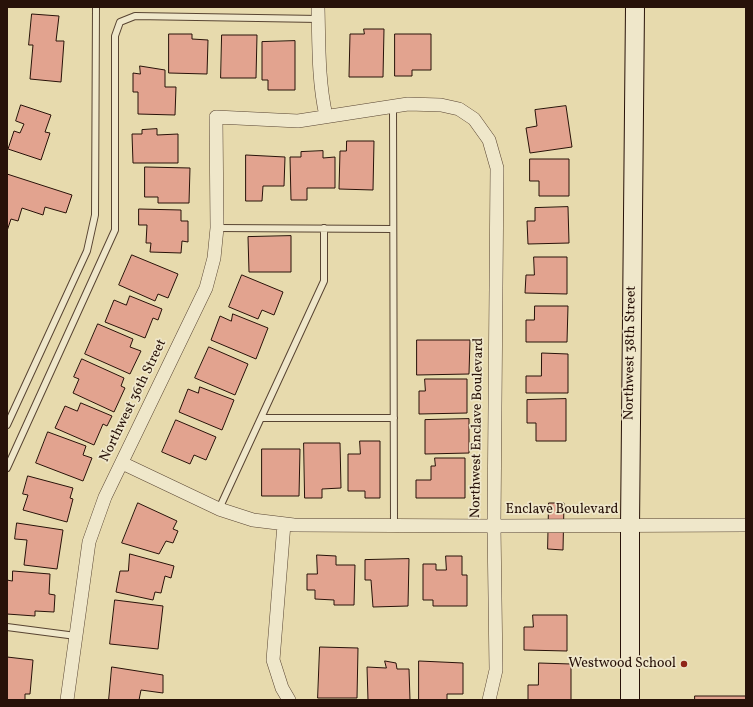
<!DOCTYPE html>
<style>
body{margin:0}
#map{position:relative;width:753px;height:707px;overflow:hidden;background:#e7daad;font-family:Vollkorn,serif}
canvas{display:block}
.frame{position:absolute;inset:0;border:8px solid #281209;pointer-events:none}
</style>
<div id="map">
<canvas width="753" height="707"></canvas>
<div class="frame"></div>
</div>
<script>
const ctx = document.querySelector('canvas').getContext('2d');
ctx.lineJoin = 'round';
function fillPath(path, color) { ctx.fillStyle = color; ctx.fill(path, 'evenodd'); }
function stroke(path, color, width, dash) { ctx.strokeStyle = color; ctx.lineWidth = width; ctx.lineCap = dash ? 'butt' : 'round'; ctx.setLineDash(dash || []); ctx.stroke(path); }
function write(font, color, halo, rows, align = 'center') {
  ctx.font = font + ' Vollkorn,serif'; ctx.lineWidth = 3.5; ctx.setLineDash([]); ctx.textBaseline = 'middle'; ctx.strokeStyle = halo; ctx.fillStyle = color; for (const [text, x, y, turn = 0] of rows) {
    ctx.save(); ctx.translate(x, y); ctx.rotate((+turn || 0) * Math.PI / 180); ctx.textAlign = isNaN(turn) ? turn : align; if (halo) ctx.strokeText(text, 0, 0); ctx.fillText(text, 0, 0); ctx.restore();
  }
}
const building = new Path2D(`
 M32,14L59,16L56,41H64L61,82L30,79L33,45H29Z
 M364,29H384L383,77H349L350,34H364Z
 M169,34H192V39L208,40L207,74L169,73Z
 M395,34H431V70H412V76H395Z
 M222,35H257L256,78H221Z
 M295,41V90H268V80H262V42Z
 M140,66L165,70V87H176L175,115L138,114V92H133V73L140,74Z
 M21,105L51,115L45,132L50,133L41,160L8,149L14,131L20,133L24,124L16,121Z
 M566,106L572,147L530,153L526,128L537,126L535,110Z
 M157,129V135L178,134V163H133L132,134H142V130Z
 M347,141H374L373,190L339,189L340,151H346Z
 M323,151V158L335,157V188H307V200H291L290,157H301V152Z
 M246,155L285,157L284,186H263L262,201H246Z
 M530,159H569V196H539V181H530Z
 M145,167L190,168L189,203H158V197H145Z
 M7,174L72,195L66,213L45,207L43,215L22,208L18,221L11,219L7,231Z
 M568,207L569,243L528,244L527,221H535V208Z
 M139,209L181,210V221H188V242L182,241L181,253L150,252L151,243H146L147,225H139Z
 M291,236V272H249L248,237Z
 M132,255L178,274L168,298L158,294L155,301L119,285Z
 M534,257H567V294L525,293L526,275H534Z
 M242,275L283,292L274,315L262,310L258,319L229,307Z
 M130,296L162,309L158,320L153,318L145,338L105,322L114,300L126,305Z
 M535,306H568L567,342H526V320H534Z
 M233,314L268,328L256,359L211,340L220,316L231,321Z
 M98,324L133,339L130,347L141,351L130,374L85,354Z
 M417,340H470L469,374L417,375Z
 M209,347L248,364L235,395L195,378Z
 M542,353L568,354V393H526V376H541Z
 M82,359L124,378L121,386L125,388L114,412L73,393L79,379L74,377Z
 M425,379H467V413L419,414V391H425Z
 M200,387L234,400L222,430L179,412L188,389L198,393Z
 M566,399V441H536V423H527V400Z
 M81,403L112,416L107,426L103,424L94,445L55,428L65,406L77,411Z
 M469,419V453L425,454V420Z
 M176,420L216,437L206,460L194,455L190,464L162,452Z
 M48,432L86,446L83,455L92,458L83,481L36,463Z
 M360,441H380V498H365V491H348V454H360Z
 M304,443H340L341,488L322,489V498H305Z
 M262,449H300L299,496H262Z
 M435,458H465V498H416V480H431V466H435Z
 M28,476L73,488L70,498L73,499L67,522L23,510L28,495L23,494Z
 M138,503L177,521L173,529L178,531L173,543L166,541L159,554L122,543Z
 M549,503H564L563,550L548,549Z
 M17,523L63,530L57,569L24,565L27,540L15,539Z
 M130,554L174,566L171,578L165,576L161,593L155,592L153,600L116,592L120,571H128Z
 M317,555L336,556V565H355L354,605H334V600L315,599V590H307V574H317Z
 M446,556H462V575H467V606H433V600H423V564H436V570H446Z
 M409,559L408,606L373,607L371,580H365V560Z
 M13,571L50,574L49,594L55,595L54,612L35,611V616L7,614V580L12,581Z
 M115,600L163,606L158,649L110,644Z
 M533,615H567V651L524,650V627H533Z
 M320,647L358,648L357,698H318Z
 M7,657L33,660L30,694H25V700H7Z
 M385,661L396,663L397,669H409L410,700H368L367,667L386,668Z
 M419,661L463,663V694H447V700H419Z
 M539,663L571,664V700H528V685H538Z
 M112,667L163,675V693L141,690L139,700H109Z
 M695,696H746V700H695Z`);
fillPath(building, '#e2a38f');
stroke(building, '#281209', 1);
const service = new Path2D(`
 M393,106L394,525
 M217,228L393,229
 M261,418H394
 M7,425L87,251L95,215L96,7
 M7,468L115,230V36L120,22L135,16L319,19
 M219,509L324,281V228
 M7,627L76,636`);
const minor = new Path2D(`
 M318,7C319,44 318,80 326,116
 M284,524L273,660L282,688L289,700
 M67,700L89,542L105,497L206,288L214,258L217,228L216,117L298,121L408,104L441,105L459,109L474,119L489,140L497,168L494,526L294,525L253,520L219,509L122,463
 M489,700L496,670L494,526L746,525`);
const secondary = new Path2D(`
 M630,700V526L635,7`);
stroke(service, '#584432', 8);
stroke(minor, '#584432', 14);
stroke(secondary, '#281209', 20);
stroke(service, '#efe7ca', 6);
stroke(minor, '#efe7ca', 13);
stroke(secondary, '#efe7ca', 18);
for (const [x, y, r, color] of [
 [684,664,4,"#8f2418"]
]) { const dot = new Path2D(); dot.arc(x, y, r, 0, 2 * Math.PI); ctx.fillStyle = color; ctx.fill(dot); stroke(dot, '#efe7ca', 1.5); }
write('14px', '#281209', '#efe7ca', [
 ["Northwest 38th Street",631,353,-89],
 ["Northwest 36th Street",134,401,-64],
 ["Northwest Enclave Boulevard",478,428,-89],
 ["Enclave Boulevard",562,510]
]);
write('14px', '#281209', '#efe7ca', [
 ["Westwood School",676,664]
], 'right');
</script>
